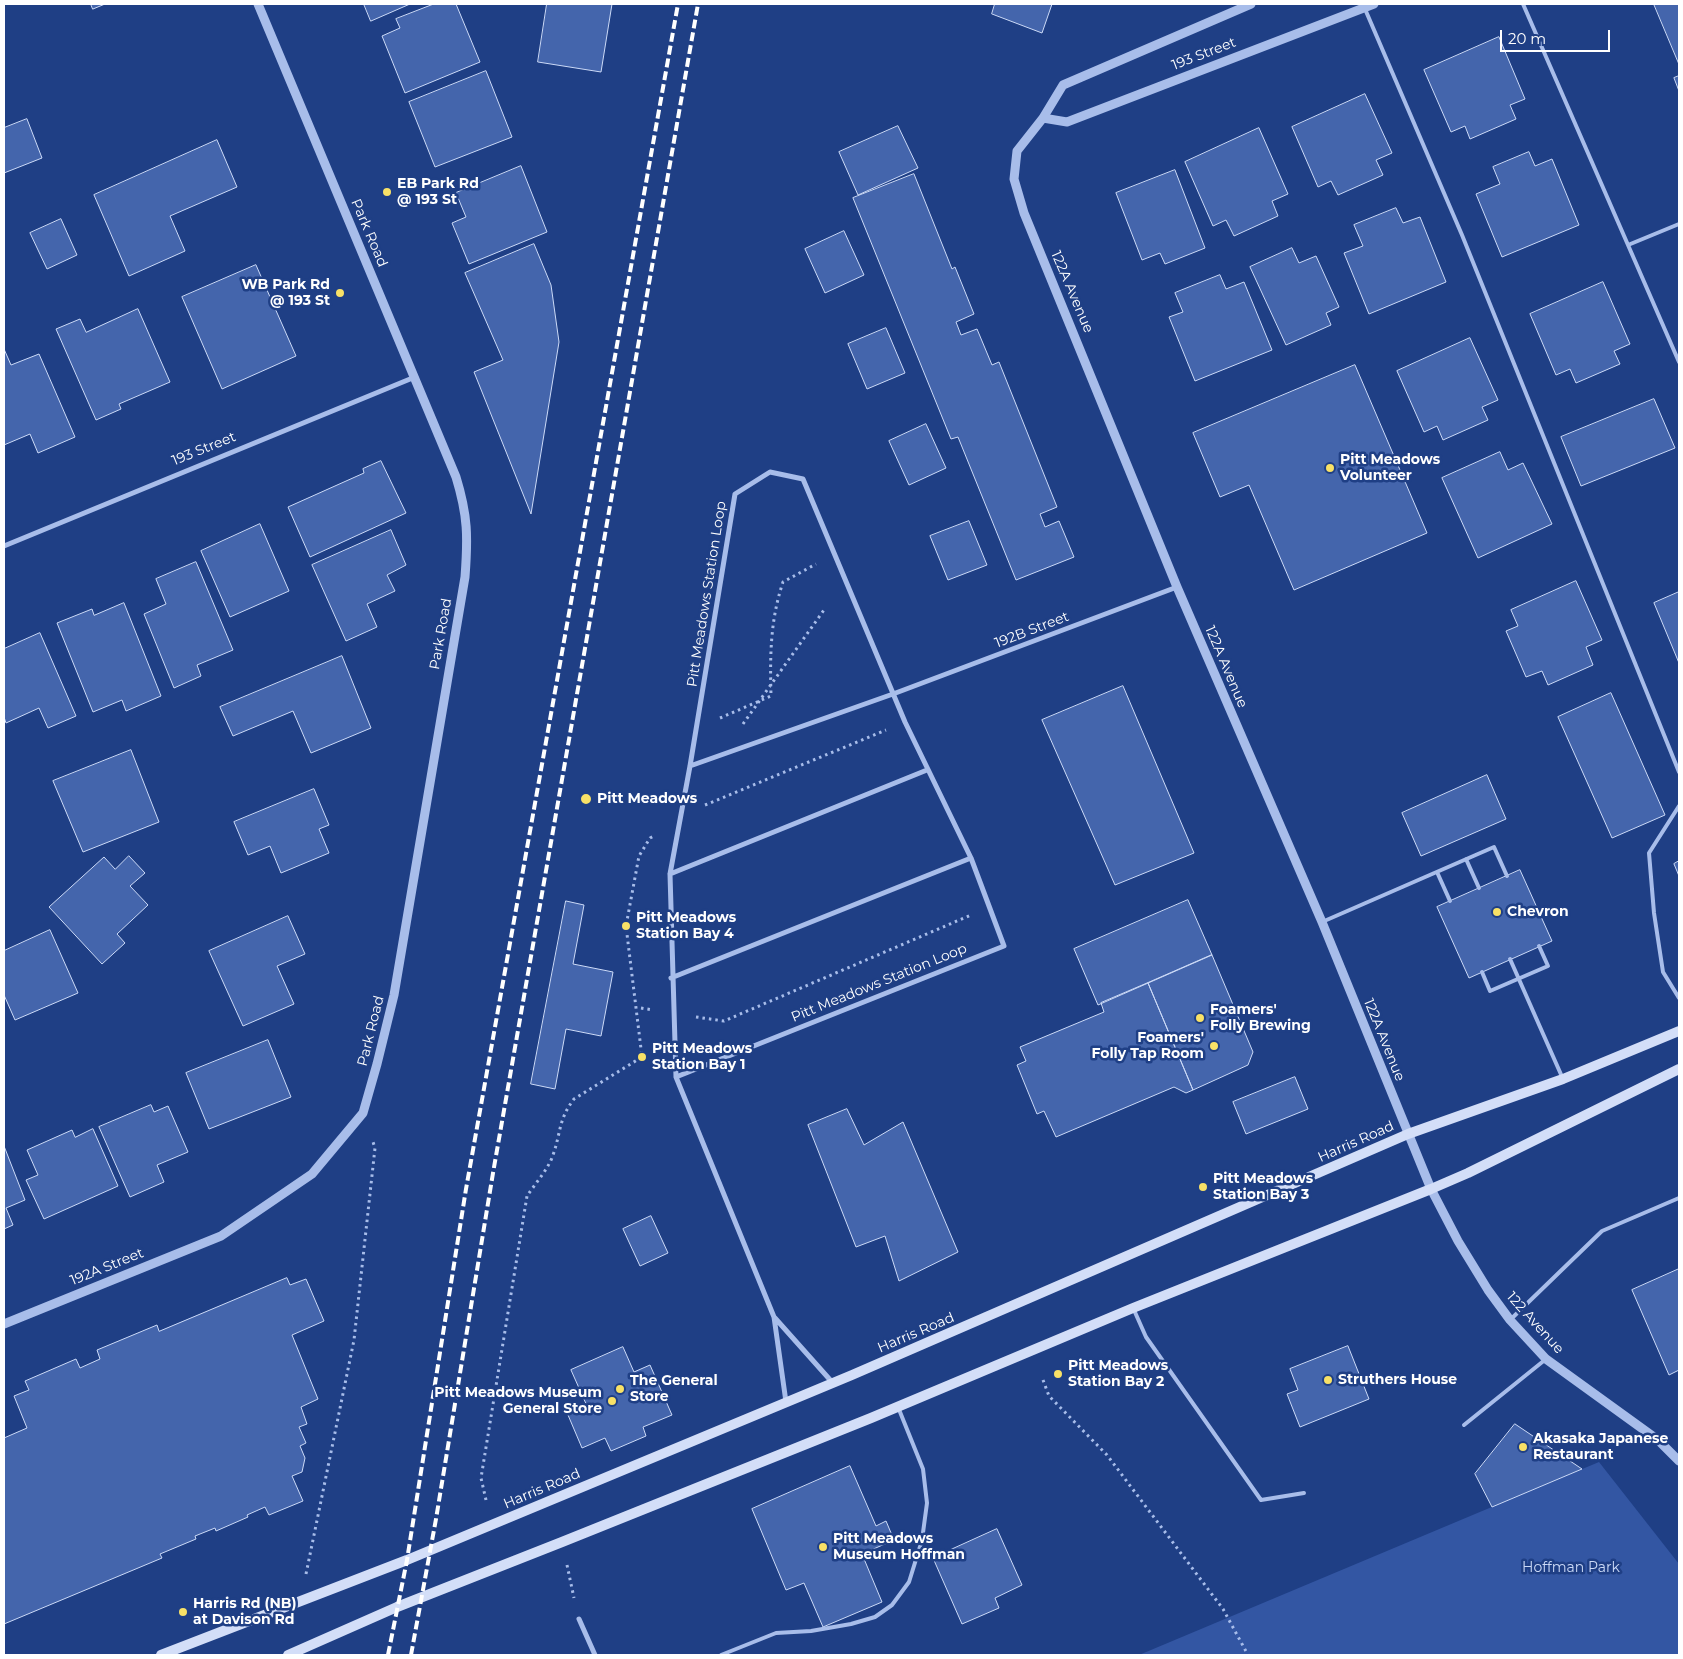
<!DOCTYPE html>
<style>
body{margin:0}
#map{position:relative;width:1683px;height:1659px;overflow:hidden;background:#1f3f85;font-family:Montserrat,sans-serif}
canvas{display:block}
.frame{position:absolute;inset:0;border:5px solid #fff;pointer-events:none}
.scale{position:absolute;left:1500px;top:30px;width:110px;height:22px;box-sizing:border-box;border:2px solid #fff;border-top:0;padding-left:6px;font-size:15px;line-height:18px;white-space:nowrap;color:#fff;-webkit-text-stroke:4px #1f3f85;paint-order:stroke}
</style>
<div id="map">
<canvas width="1683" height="1659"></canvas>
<div class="frame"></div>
<div class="scale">20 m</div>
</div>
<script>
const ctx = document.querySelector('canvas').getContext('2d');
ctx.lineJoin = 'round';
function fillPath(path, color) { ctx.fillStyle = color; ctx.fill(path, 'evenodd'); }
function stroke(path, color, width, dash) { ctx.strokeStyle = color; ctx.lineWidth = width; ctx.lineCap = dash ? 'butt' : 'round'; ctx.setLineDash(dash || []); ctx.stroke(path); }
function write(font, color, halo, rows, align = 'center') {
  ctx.font = font + ' Montserrat,sans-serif'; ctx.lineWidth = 5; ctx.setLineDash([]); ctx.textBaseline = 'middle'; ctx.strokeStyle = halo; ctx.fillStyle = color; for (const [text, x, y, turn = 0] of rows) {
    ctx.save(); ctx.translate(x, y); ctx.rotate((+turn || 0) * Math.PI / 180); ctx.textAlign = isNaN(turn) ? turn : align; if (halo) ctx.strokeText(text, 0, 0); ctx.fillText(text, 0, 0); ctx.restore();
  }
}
fillPath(new Path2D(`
 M1599,1462L1679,1564V1655H1139Z`), '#3356a3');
const building = new Path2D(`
 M91,4H105L93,9Z
 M364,4H410L371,21Z
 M434,4H456L480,62L405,93L382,36L400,28L396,19Z
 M547,4H612L601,72L538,62Z
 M995,4H1052L1042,33L992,14Z
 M1654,4H1679V64Z
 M1499,37L1525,99L1510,105L1516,119L1470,139L1465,126L1451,132L1424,70Z
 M486,71L512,137L435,167L409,102Z
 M1679,76V91L1674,78Z
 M1365,94L1392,153L1376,160L1383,175L1338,195L1331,181L1318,187L1292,127Z
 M27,119L42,158L4,173V128Z
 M898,126L918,168L858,195L839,152Z
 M1259,128L1288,194L1272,201L1278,216L1234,236L1226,220L1213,226L1185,162Z
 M217,140L237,187L170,216L185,251L129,276L94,195Z
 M1529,152L1535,166L1552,159L1579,225L1502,257L1476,194L1500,184L1493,167Z
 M521,166L547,232L469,264L452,223L466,217L456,193Z
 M1175,170L1205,248L1165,264L1160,253L1142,260L1116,193Z
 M914,174L952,269L955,267L974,314L956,322L961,335L977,329L992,365L999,362L1057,507L1040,514L1045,527L1059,521L1074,557L1016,580L958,437L951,439L853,198Z
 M1396,208L1403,223L1420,217L1446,282L1369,314L1344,253L1363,246L1354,225Z
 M61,219L77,255L47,269L30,233Z
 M844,231L864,275L825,293L805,249Z
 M534,244L551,285L559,342L531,514L474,372L503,360L465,273Z
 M1292,248L1299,263L1316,256L1339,307L1326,313L1331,325L1286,345L1250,267Z
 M256,265L296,356L222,389L182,297Z
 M1220,275L1226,289L1244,282L1272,350L1195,381L1169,317L1183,312L1175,293Z
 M1603,282L1630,344L1614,351L1620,364L1576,383L1570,369L1556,375L1530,314Z
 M138,309L170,382L119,404L121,409L96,420L56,329L80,319L86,332Z
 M886,328L905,373L867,389L848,344Z
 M1470,338L1498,400L1482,407L1488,420L1443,440L1437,426L1424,432L1397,371Z
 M4,349L11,365L39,354L75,437L38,453L30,434L4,445Z
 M1355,365L1427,533L1294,590L1249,485L1220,497L1193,433Z
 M1654,399L1675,448L1581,486L1561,437Z
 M926,424L946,468L909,485L889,441Z
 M1500,452L1508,470L1523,463L1552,524L1478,558L1442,478Z
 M381,461L406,513L310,557L288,507L364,473L363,469Z
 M969,521L987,565L948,580L930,536Z
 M260,524L289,591L230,617L201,551Z
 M391,530L406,565L387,575L395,591L367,604L377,627L346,641L312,565Z
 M196,562L233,650L197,665L201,676L174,688L144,614L166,604L156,579Z
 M1576,581L1602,640L1586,647L1593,665L1548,685L1542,671L1526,677L1506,631L1518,626L1511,610Z
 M1679,592V663L1654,603Z
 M124,603L161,696L126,711L122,700L93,712L57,623L92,609L94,615Z
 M40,633L76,716L48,728L39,708L6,723L4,717V649Z
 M342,656L371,728L311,753L293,711L233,736L220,707Z
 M1123,686L1194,853L1115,885L1042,720Z
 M1611,693L1665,815L1612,838L1558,717Z
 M131,750L159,822L83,852L53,781Z
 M1487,775L1506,819L1421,856L1402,813Z
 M314,789L329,825L319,829L329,853L281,873L270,846L248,855L234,822Z
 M129,856L145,873L130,886L148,905L117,934L125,943L102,964L49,907L104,857L115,869Z
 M1679,861V876L1674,864Z
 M1520,870L1552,941L1469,978L1437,907Z
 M1188,900L1212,955L1098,1005L1074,949Z
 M566,901L584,905L573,964L613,972L601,1036L566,1029L555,1089L531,1084Z
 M288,916L305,954L277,966L294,1004L243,1026L209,951Z
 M50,930L78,993L15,1020L4,995V951Z
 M1212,955L1253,1052L1248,1065L1193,1090L1148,983Z
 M1148,983L1193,1090L1186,1093L1174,1087L1056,1137L1044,1111L1037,1114L1017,1065L1026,1061L1020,1047L1104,1012L1101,1003Z
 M268,1040L291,1097L209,1129L186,1073Z
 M1295,1077L1308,1109L1246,1134L1233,1102Z
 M151,1105L154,1112L168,1106L188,1152L157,1165L164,1182L130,1197L99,1127Z
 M847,1109L864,1145L903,1122L958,1252L899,1281L885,1236L856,1247L808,1125Z
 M93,1129L118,1186L44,1219L26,1180L38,1175L27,1150L72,1130L75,1137Z
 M4,1146L25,1200L6,1208L13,1225L4,1229Z
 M651,1216L668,1253L640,1266L623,1229Z
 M1679,1269V1370L1669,1375L1632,1290Z
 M287,1278L290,1285L306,1279L324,1321L292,1335L318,1399L301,1407L307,1424L299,1427L306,1443L300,1446L305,1458L302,1472L292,1476L303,1501L269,1515L265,1507L247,1515L248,1517L216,1531L215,1528L195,1536L196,1539L160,1554L162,1558L4,1624V1438L27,1428L14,1396L29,1390L25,1381L76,1359L80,1368L100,1359L97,1350L157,1325L159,1331Z
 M1348,1346L1369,1399L1300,1427L1287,1394L1298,1390L1290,1369Z
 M623,1347L634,1372L650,1365L672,1415L643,1427L646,1436L611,1451L605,1438L582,1448L568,1415L587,1406L571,1370Z
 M1515,1424L1582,1469L1492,1507L1475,1474Z
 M850,1466L876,1526L886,1521L894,1540L862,1554L882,1602L823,1627L804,1583L786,1590L752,1509Z
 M997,1529L1022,1585L995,1598L999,1608L962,1624L933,1558Z`);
fillPath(building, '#4465ac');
stroke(building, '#ccdaf7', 1);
stroke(new Path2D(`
 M720,718L771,696C770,656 770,621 783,582L816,564
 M743,724L824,610
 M705,805L886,730
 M641,1008L653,1010
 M696,1017L724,1021L971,915
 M1043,1380L1049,1396L1107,1455L1223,1609L1248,1655
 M486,1500L481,1478L527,1196C535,1184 549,1168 553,1155C561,1133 558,1120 574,1099L642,1057L626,926L639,856L650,838L654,836
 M567,1565L574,1598
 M306,1574L354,1340L375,1148L372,1139`), '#a8bdea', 3, [2.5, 4]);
stroke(new Path2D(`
 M1523,4L1679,362
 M1365,9L1462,235L1679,772
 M1628,245L1679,224
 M1679,806L1649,853L1654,913L1663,972L1679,998
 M1466,859L1479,888
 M1437,872L1450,901
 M1322,922L1494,847L1507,876
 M1510,959L1563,1079
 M1482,972L1490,991L1548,966L1539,946
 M1134,1310L1146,1337L1261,1500L1304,1493
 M1510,1320L1602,1231L1679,1198
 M1464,1425L1546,1359
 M721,1655L776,1633L811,1631L851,1624L875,1617L892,1605L909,1582L922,1540L927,1503L923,1469L898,1407`), '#a8bdea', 4);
stroke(new Path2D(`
 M4,546L415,377
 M690,766L893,694L1177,587
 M670,874L927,770
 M671,978L971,858
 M676,1077L1004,946L971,858L905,722L803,479L770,472L735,494L690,766L670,874L676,1077L774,1317L786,1402
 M775,1318L832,1382
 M579,1619L595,1655`), '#a8bdea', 5);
stroke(new Path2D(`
 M1251,4L1063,85L1043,118L1017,151L1014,179L1024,213L1177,587L1322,922L1431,1189L1458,1241L1488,1290L1510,1320L1546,1359L1658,1440L1679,1461
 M1043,118L1067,122L1374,4
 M4,1324L221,1236L312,1174L363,1113L377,1064L394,995L465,577C468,537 468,516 456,477L258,4`), '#a8bdea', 9);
stroke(new Path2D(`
 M161,1655L407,1560L852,1375L1408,1134L1563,1079L1679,1031
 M288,1655L397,1607L562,1542L871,1418L1133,1308L1431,1189L1468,1173L1679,1069`), '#d3def8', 10);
stroke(new Path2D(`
 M388,1655L407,1560L466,1189L678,4
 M411,1655L436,1519L493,1173L698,4`), '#fff', 4, [9, 4]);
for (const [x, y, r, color] of [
 [387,192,5,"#f8e167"],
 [340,293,5,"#f8e167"],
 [1330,468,5,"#f8e167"],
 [586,799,6,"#f8e167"],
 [1497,912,5,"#f8e167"],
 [626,926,5,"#f8e167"],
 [1200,1018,5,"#f8e167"],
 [1214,1046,5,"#f8e167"],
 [642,1057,5,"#f8e167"],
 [1203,1187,5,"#f8e167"],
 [1058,1374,5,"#f8e167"],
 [1328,1380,5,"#f8e167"],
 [620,1389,5,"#f8e167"],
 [612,1401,5,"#f8e167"],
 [1523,1447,5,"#f8e167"],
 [823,1547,5,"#f8e167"],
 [183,1612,5,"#f8e167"]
]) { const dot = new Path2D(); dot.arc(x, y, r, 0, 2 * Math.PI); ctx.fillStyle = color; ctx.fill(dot); stroke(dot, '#1f3f85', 2); }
write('14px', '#fff', '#1f3f85', [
 ["193 Street",1204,54,-21],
 ["Park Road",369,233,67],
 ["122A Avenue",1072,292,67],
 ["193 Street",204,449,-22],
 ["Pitt Meadows Station Loop",707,594,-81],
 ["192B Street",1032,630,-21],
 ["Park Road",441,634,-80],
 ["122A Avenue",1226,667,67],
 ["Pitt Meadows Station Loop",879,983,-22],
 ["Park Road",371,1031,-76],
 ["122A Avenue",1384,1040,68],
 ["Harris Road",1356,1142,-24],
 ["192A Street",107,1267,-22],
 ["122 Avenue",1535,1323,48],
 ["Harris Road",916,1333,-23],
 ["Harris Road",542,1489,-23]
]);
write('bold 14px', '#fff', '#1f3f85', [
 ["EB Park Rd",397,184],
 ["@ 193 St",397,200],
 ["WB Park Rd",330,285,"right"],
 ["@ 193 St",330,301,"right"],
 ["Pitt Meadows",1340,460],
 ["Volunteer",1340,476],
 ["Pitt Meadows",597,799],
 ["Chevron",1507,912],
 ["Pitt Meadows",636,918],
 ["Station Bay 4",636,934],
 ["Foamers'",1210,1010],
 ["Folly Brewing",1210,1026],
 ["Foamers'",1204,1038,"right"],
 ["Folly Tap Room",1204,1054,"right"],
 ["Pitt Meadows",652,1049],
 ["Station Bay 1",652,1065],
 ["Pitt Meadows",1213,1179],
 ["Station Bay 3",1213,1195],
 ["Pitt Meadows",1068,1366],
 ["Station Bay 2",1068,1382],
 ["Struthers House",1338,1380],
 ["The General",630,1381],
 ["Store",630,1397],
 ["Pitt Meadows Museum",602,1393,"right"],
 ["General Store",602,1409,"right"],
 ["Akasaka Japanese",1533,1439],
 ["Restaurant",1533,1455],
 ["Pitt Meadows",833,1539],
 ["Museum Hoffman",833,1555],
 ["Harris Rd (NB)",193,1604],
 ["at Davison Rd",193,1620]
], 'left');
write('14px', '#ccdaf7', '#1f3f85', [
 ["Hoffman Park",1571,1568]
]);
</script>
